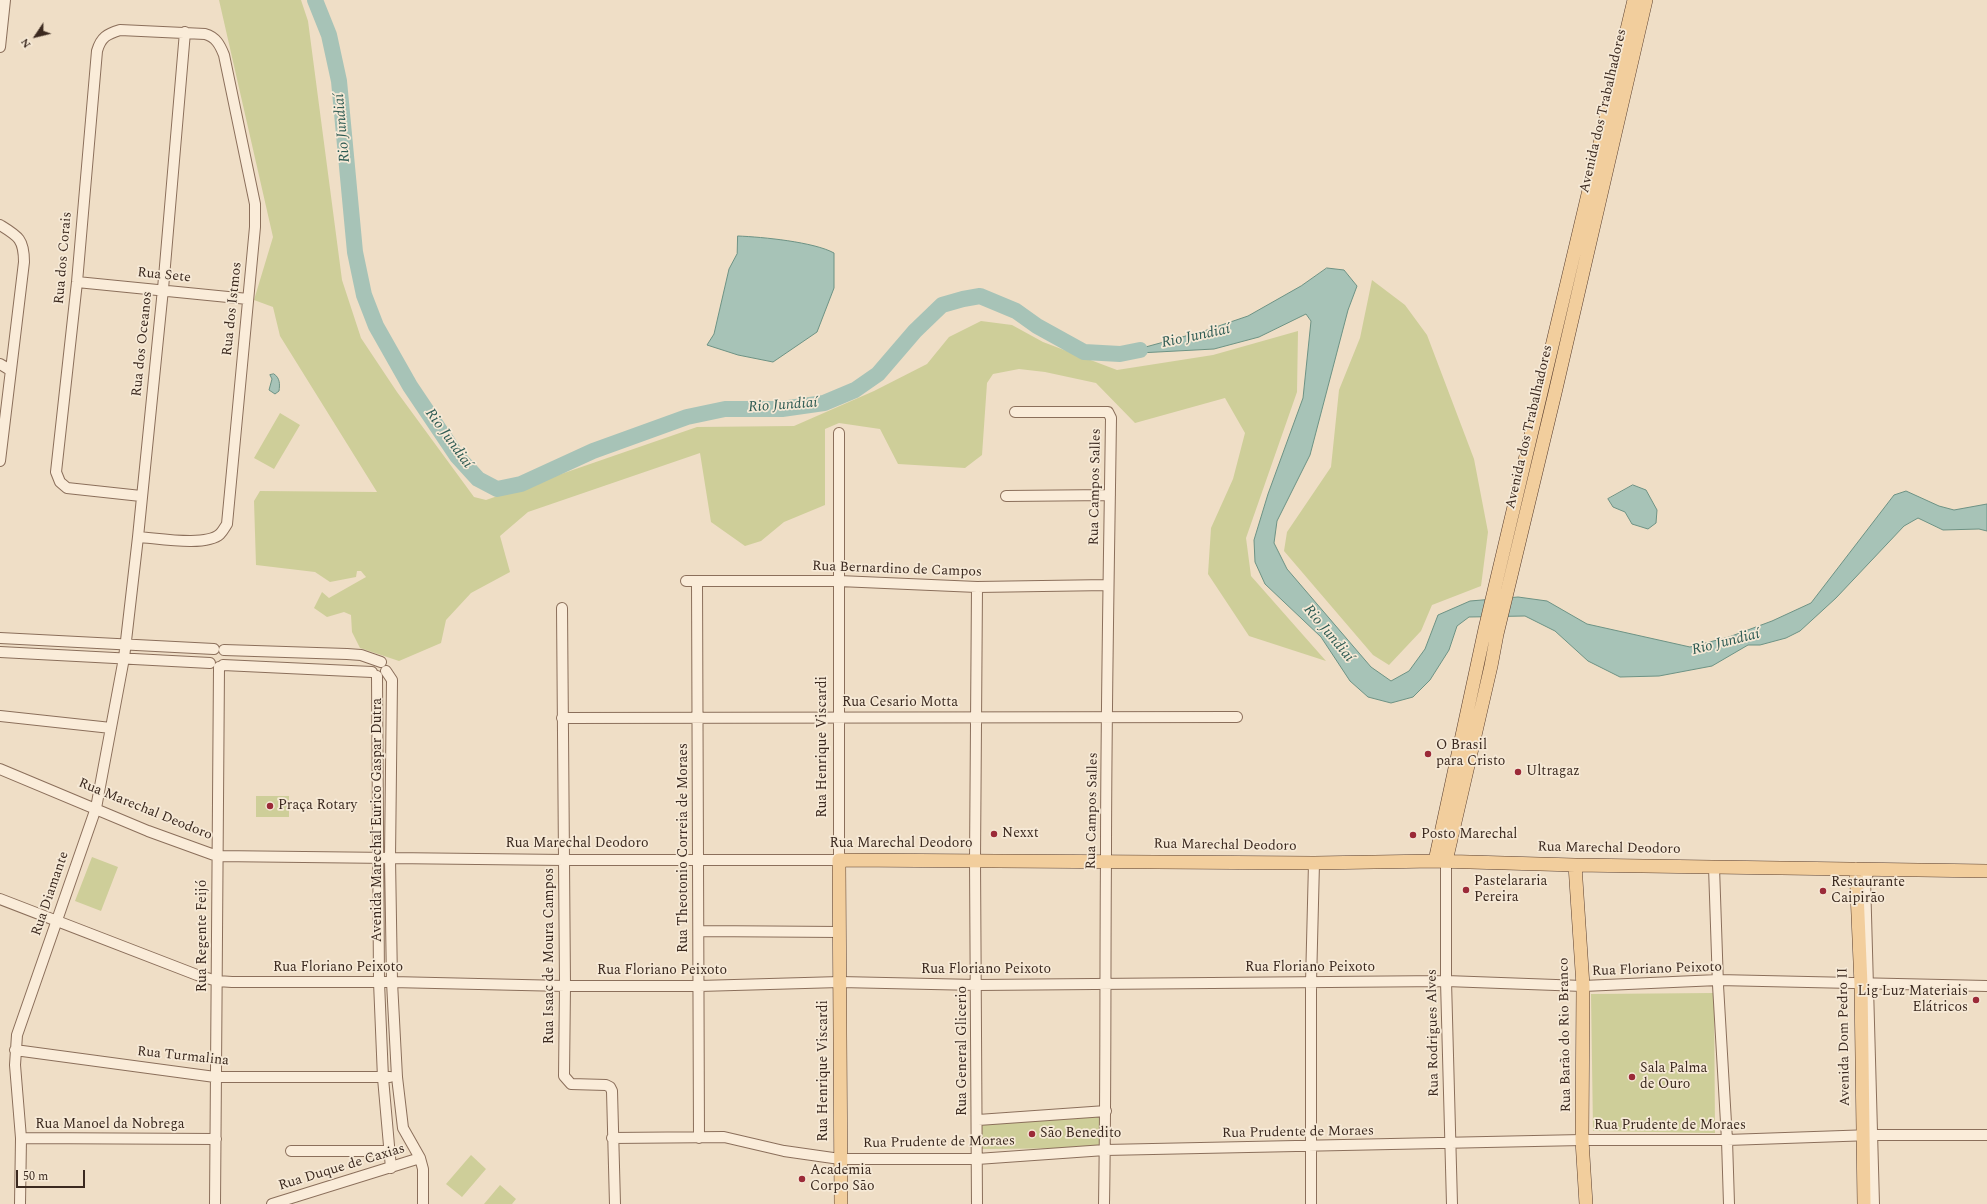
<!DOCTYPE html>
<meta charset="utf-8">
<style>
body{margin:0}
#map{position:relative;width:1987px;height:1204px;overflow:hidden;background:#efdec6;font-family:Spectral,serif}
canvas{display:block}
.north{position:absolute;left:16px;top:16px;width:40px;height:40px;-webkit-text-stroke:3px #f6e9d6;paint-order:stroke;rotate:235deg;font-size:11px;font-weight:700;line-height:16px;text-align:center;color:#3b291f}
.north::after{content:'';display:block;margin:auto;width:14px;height:18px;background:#3b291f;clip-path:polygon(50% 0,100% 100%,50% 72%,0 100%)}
.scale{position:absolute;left:16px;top:1170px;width:69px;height:18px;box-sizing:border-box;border:2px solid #3b291f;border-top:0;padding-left:5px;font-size:12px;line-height:14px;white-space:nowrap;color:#3b291f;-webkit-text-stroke:3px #f6e9d6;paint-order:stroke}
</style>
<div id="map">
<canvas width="1987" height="1204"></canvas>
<div class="north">N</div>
<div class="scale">50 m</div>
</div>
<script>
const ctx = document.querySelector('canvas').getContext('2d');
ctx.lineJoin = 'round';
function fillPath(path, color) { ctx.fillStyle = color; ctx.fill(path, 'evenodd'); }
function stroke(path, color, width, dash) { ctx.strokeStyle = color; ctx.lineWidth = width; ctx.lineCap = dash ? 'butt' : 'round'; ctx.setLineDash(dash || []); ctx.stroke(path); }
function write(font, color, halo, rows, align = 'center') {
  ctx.font = font + ' Spectral,serif'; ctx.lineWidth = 3.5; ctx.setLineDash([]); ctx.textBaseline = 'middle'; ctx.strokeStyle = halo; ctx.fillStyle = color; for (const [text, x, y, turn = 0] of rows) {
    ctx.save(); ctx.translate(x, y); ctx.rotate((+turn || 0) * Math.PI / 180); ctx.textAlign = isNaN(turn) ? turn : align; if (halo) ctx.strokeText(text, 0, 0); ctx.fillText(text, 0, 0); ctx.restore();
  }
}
fillPath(new Path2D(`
 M219,0H301L308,21L342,280L361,338L397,392L474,497L486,500L697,427L794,426L874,391L927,364L949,337L981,321L1012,325L1043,342L1117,370L1213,355L1298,331L1297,392L1246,538L1251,576L1326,661L1249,636L1208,574L1211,528L1233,479L1245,433L1225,398L1135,423L1096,383L1045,372L1019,369L993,374L987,383L982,455L965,468L898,464L880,429L839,423L825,429V505L784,522L761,541L745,546L711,522L700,453L528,512L500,536L510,572L471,593L446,620L441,643L399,661L360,648L352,632L351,615L344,612L327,617L314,608L322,592L329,598L366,577L361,571H357L356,577L330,582L315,572L256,565L254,501L260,491L377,492L280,336L273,307L254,300L273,237Z
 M1372,280L1405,305L1427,335L1474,459L1488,532L1481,586L1432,605L1421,631L1389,665L1373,655L1284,551L1287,532L1331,467L1339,390L1360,338Z
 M280,413L300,425L274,469L254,458Z
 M256,796H289V817H256Z
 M92,857L118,867L101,911L75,901Z
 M1714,993L1715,1133L1593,1131L1591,994Z
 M1102,1115V1148L978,1149V1120Z
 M471,1155L486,1169L462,1197L446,1184Z
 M500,1185L516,1199L512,1204H484Z`), '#cece99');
const water = new Path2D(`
 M738,236C763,237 814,242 834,253V288L817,332L773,362L738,355L707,345L714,334L729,269L737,254Z
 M1327,268L1344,270L1357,286L1348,310L1310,455L1277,521L1274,543L1287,569L1371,667L1391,681L1409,671L1425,649L1438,615L1470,601L1518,597L1547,601L1587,624L1690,647L1729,637L1772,621L1811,603L1894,495L1906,491L1939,506L1954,510L1987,504V531L1979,529L1943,530L1918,518L1904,526L1836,598L1800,631L1786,638L1760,645H1748L1712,666L1659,676L1620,677L1588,661L1555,631L1525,616L1469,617L1457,626L1449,650L1430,680L1413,697L1391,703L1368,697L1350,681L1321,637L1265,584L1255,562L1254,540L1268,494L1303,398L1311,321L1306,314L1259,337L1214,349L1120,354L1204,331L1248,316L1301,286Z
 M274,374C280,378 280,384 279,391L275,394L269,390L272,379L270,375Z
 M1633,485L1646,490L1657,510L1656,523L1648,529L1632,524L1625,512L1613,507L1608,499Z`);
fillPath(water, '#a7c3b7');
stroke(water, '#6d9284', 1);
stroke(new Path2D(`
 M315,0L329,35L339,81L355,252L364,295L376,326L410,386L457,456L478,479L497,489L521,484L593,451L687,417L725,409H782L824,403L855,390L878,374L915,331L942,305L963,299L980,296L1016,311L1037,326L1084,352L1120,354L1140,350`), '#a7c3b7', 16);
const minor = new Path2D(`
 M0,47L5,0
 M0,225C18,236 24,239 24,262L0,461
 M77,282L248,299
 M0,364L10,370
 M1015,412H1108L1111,418C1109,565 1106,713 1106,860C1105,975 1106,1089 1104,1204
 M1006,496L1110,495
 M138,537C157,538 206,547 220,534C223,531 225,527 227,524L255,227V204L224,55C220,45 216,37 205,34L120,30C107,34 101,37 97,51L77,282L56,472L60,482L67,488L141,496
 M686,581H839L977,587L1108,585
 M697,581L699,1138
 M977,587L975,860L977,1204
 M562,608L565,986L564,1076L571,1084L606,1085L610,1087L612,1091L615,1204
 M0,638L214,649
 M224,650L347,654L361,655L381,662
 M0,652L210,663
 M223,665L372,672
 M386,671L392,680L390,858L392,982L397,1077L403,1128L420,1158L423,1169V1204
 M377,676L379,982L383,1078L391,1168
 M0,716L111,728
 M562,718L1237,717
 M0,769L148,831L217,856L564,860H839V433
 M1446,861V981L1452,1204
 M1714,867L1718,985L1727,1140L1729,1204
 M1870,870L1865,879L1874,1204
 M0,899L197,975L217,981L232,982H392L565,986H699L840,982L977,985L1446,981L1583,986L1718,980L1987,986
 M699,931L840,932
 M15,1050L215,1077H390
 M978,1120L1106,1111
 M21,1138L15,1065L17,1035L96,808L124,658L138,537L163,289L185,32
 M612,1138L724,1137L784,1151L840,1159H977L1105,1150L1582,1140H1727L1872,1135H1987
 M291,1151H389
 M20,1204L21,1138L216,1139
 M215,1204L219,667
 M272,1204L420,1158
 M1311,1204V983L1314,863`);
const major = new Path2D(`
 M1435,861L1485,629L1634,0
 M1446,861L1491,666L1497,634L1555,393L1646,0
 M1575,865L1583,986L1582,1140L1586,1204
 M1856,869L1861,985L1864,1204
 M841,1204L839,860L1314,863L1435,861L1575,865L1987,871`);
stroke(minor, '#8b6f5b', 12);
stroke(major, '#593e2f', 14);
stroke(minor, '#faecd9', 10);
stroke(major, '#f2ce9d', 13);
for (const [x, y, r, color] of [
 [1428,754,4,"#9b2a38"],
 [1518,772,4,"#9b2a38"],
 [270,806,4,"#9b2a38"],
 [994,834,4,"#9b2a38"],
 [1413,835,4,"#9b2a38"],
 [1466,890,4,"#9b2a38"],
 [1823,891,4,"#9b2a38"],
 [1976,1000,4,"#9b2a38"],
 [1632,1077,4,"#9b2a38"],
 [1032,1134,4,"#9b2a38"],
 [802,1179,4,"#9b2a38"]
]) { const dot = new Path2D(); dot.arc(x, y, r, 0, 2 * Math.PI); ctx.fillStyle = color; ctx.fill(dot); stroke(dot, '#f6e9d6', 1.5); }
write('14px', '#3b291f', '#f6e9d6', [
 ["Avenida dos Trabalhadores",1604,111,-77],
 ["Rua dos Corais",64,258,-85],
 ["Rua Sete",164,276,6],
 ["Rua dos Istmos",233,309,-84],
 ["Rua dos Oceanos",143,344,-84],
 ["Avenida dos Trabalhadores",1530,427,-77],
 ["Rua Campos Salles",1096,487,-89],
 ["Rua Bernardino de Campos",897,570,2],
 ["Rua Cesario Motta",900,703],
 ["Rua Henrique Viscardi",823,747,-90],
 ["Rua Marechal Deodoro",145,810,22],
 ["Rua Campos Salles",1093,811,-89],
 ["Avenida Marechal Eurico Gaspar Dutra",378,820,-90],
 ["Rua Marechal Deodoro",577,844],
 ["Rua Marechal Deodoro",901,844],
 ["Rua Marechal Deodoro",1225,846,1],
 ["Rua Theotonio Correia de Moraes",684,848,-90],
 ["Rua Marechal Deodoro",1609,849,1],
 ["Rua Diamante",51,894,-71],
 ["Rua Regente Feijó",203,936,-90],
 ["Rua Isaac de Moura Campos",550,956,-90],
 ["Rua Floriano Peixoto",338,968],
 ["Rua Floriano Peixoto",1310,968],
 ["Rua Floriano Peixoto",986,970],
 ["Rua Floriano Peixoto",1657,970,-2],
 ["Rua Floriano Peixoto",662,971],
 ["Rua Rodrigues Alves",1434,1033,-91],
 ["Rua Barão do Rio Branco",1566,1035,-91],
 ["Avenida Dom Pedro II",1845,1037,-91],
 ["Rua General Glicerio",963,1051,-90],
 ["Rua Turmalina",183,1057,6],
 ["Rua Henrique Viscardi",824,1071,-90],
 ["Rua Manoel da Nobrega",110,1125],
 ["Rua Prudente de Moraes",1670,1126],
 ["Rua Prudente de Moraes",1298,1133,-1],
 ["Rua Prudente de Moraes",939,1143,-1],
 ["Rua Duque de Caxias",342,1168,-17]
]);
write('14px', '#3b291f', '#f6e9d6', [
 ["O Brasil",1436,746],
 ["para Cristo",1436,762],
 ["Ultragaz",1526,772],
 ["Praça Rotary",278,806],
 ["Nexxt",1002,834],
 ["Posto Marechal",1421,835],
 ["Pastelararia",1474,882],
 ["Pereira",1474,898],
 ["Restaurante",1831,883],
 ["Caipirão",1831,899],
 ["Lig Luz Materiais",1968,992,"right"],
 ["Elátricos",1968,1008,"right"],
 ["Sala Palma",1640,1069],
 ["de Ouro",1640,1085],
 ["São Benedito",1040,1134],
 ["Academia",810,1171],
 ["Corpo São",810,1187]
], 'left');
write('italic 15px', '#2e5b53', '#f6e9d6', [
 ["Rio Jundiaí",343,128,-95],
 ["Rio Jundiaí",1196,337,-12],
 ["Rio Jundiaí",783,406,-4],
 ["Rio Jundiaí",448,439,54],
 ["Rio Jundiaí",1328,634,50],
 ["Rio Jundiaí",1726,643,-14]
]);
</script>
